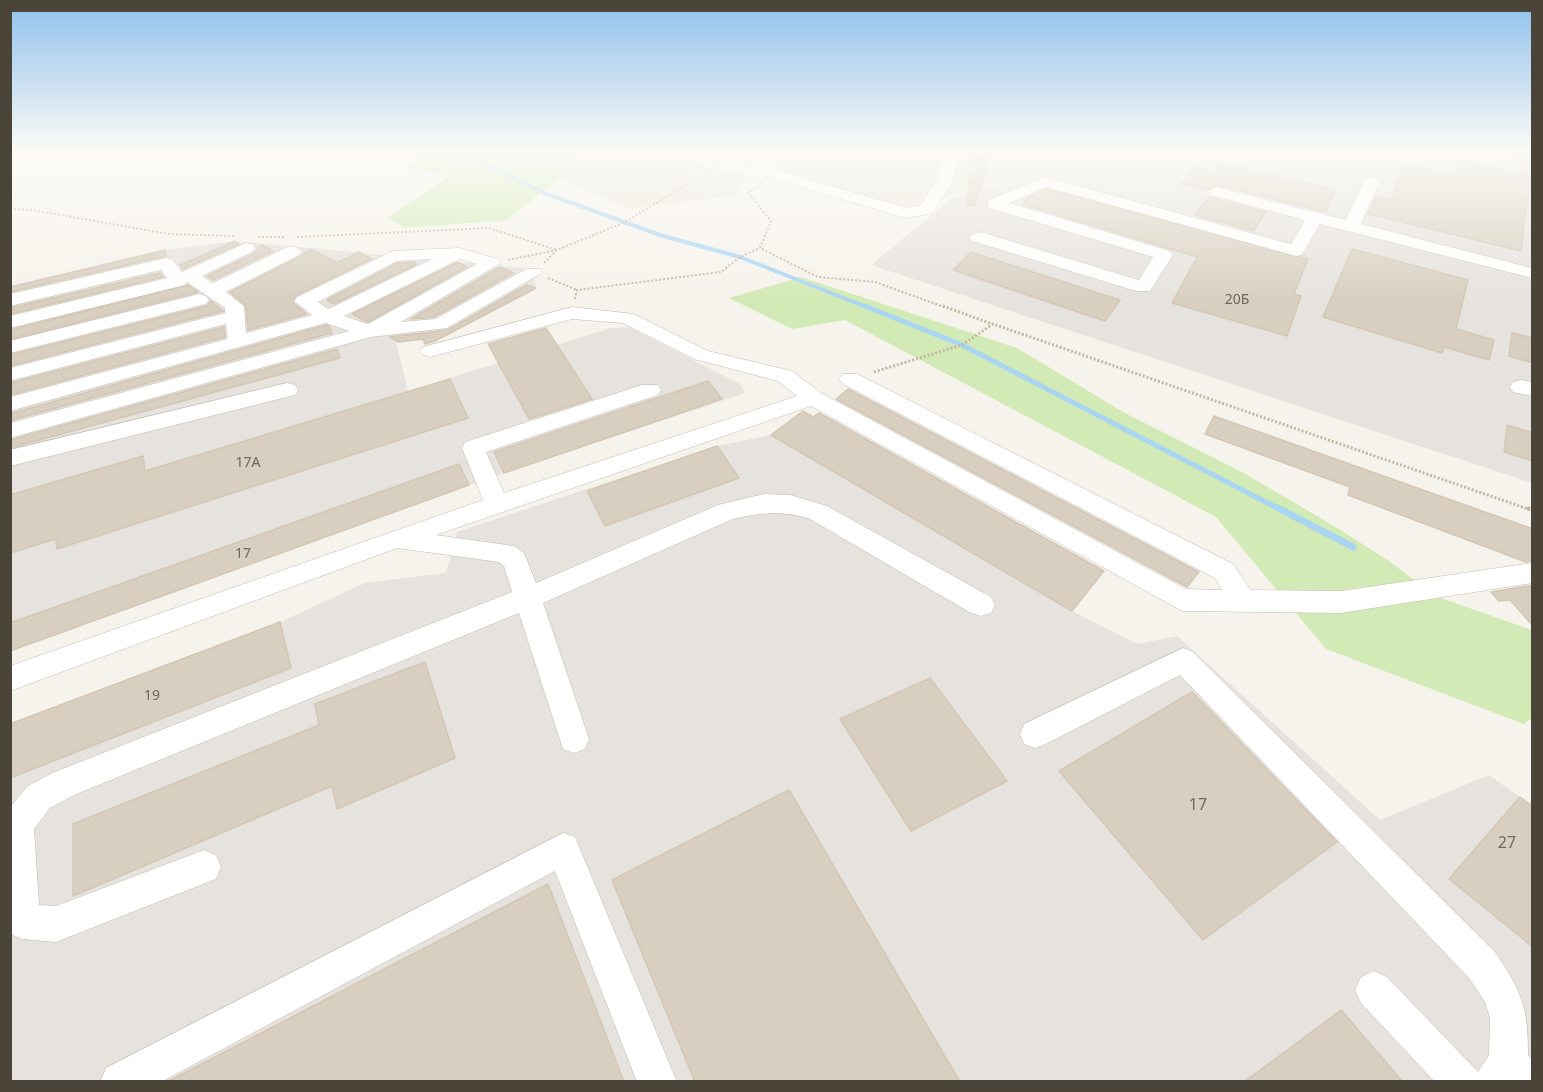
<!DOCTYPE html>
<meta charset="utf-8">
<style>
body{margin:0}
#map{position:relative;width:1543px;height:1092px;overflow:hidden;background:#f6f3ec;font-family:"Noto Sans",sans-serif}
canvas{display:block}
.frame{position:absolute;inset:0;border:12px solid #4b4439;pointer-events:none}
</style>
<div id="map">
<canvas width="1543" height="1092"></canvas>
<div class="frame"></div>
</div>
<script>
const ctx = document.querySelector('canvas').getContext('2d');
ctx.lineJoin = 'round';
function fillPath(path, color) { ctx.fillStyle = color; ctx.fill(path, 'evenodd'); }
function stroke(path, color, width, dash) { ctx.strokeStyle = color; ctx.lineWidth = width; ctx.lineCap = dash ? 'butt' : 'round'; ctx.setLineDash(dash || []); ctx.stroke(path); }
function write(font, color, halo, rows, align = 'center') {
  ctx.font = font + ' "Noto Sans",sans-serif'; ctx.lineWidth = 4.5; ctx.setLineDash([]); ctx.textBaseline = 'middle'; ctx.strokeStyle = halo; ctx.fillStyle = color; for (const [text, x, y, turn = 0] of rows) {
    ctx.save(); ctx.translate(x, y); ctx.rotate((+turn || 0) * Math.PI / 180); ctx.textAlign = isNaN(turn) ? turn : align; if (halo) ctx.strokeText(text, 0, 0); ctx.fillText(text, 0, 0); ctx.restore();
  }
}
fillPath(new Path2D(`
 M576,149H683L681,160L748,176L733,196L628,208L558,179Z
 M763,149H1439L1294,161L1182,154L1022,179L900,208L777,173L762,152Z`), '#eae5da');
fillPath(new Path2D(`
 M1439,149H1532V483L871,265L952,198L1022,179L1182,154L1294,161Z
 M235,241L533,269L536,288L445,336L396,343L408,391L611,328L629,327L740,384L745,393L469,485L11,651V287L165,250Z
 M803,411L1100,576L1072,611L1138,644L1177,636L1380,820L1489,775L1532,806V1081L11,1082V724L280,622L365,583L446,573L457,532L717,446L771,435Z`), '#e6e2dd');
fillPath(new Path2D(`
 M410,149H576L558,179L507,220L404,228L388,217L451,175L407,169L421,152Z
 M801,277L1017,348L1123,412L1244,473L1334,526L1389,561L1435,596L1532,630V718L1524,724L1326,649L1216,517L845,320L792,329L729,298Z`), '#d2eab5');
stroke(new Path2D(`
 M454,149L547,194L660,235L740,257L869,308`), '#a9d4f2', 4);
stroke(new Path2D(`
 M865,306L962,345L1281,510`), '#a9d4f2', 5);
stroke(new Path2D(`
 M1278,508L1353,547`), '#a9d4f2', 7);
const building = new Path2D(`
 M1512,149H1533V193L1529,186L1521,251L1368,214L1376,196L1392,200L1403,163L1456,175L1460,159L1524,174Z
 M971,155L988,156L986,174L974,206L967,205Z
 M1220,162L1335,190L1326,212L1217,185L1207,190L1182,184L1194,167L1213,172Z
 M1046,189L1308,259L1294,294L1301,296L1287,336L1172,303L1197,257L1022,204L1028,197Z
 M1209,197L1266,212L1253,231L1195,215Z
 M235,241L239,244L183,269L180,265Z
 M262,245L273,251L213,280L207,276L253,254Z
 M310,249L337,263L359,252L371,259L295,296L293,303L307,314L248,330L246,306L230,292L300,257Z
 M1352,249L1468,280L1456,329L1494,340L1489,360L1444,347L1442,353L1323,317Z
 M165,250L166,256L10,292V287Z
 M971,252L1120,300L1105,321L953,270Z
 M414,262L417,264L334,304L327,300L398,263Z
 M458,262L467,267L368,322L352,314Z
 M500,267L513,273L434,317L411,319Z
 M160,273L163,277L10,314V308Z
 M188,285L198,292L10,339V330Z
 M527,285L536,288L435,341L425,344L423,339L399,342L390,337L448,330Z
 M211,301L223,311L10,366V355L207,306Z
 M326,325L330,327L332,333L12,420L13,413Z
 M224,327L225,337L10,395V383Z
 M546,328L592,399L529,419L488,344Z
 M1512,333L1533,338V363L1509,356Z
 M337,349L340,358L10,448V440Z
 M450,379L468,418L57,549L56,539L10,553V495L143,456L145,471Z
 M708,381L722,399L504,473L494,452Z
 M848,389L1199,572L1187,587L836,399Z
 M803,411L813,417L819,413L1104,571L1072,611L771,435Z
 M1214,416L1533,529V561L1526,562L1348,495L1350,487L1205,434Z
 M1507,425L1533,433V461L1504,452Z
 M717,446L739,478L605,526L587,491Z
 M459,464L469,485L10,651V623Z
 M1533,585V626L1510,600L1499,601L1491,592Z
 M280,622L291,668L10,778V724Z
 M425,662L455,758L337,809L332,786L73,896V824L319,725L315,704Z
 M930,678L1007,781L911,831L840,719Z
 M1192,692L1337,842L1203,940L1059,771Z
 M789,790L960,1082H695L612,880Z
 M1520,797L1533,806V947L1449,879Z
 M548,884L624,1082H167Z
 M1341,1010L1403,1082H1244Z`);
fillPath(building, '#d8cfc1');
stroke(building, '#d3c7b4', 1.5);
const minor = new Path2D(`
 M725,149H763L767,159L779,171L907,208L921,205L936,181L946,149H961L952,181L933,213L906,218L767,177L755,164Z
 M1372,176L1380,181L1361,224L1532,268V278L1320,224L1302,255L1296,256L1046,187L1010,203L1170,251L1173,255L1150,291H1136L972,241L969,237L978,232L984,233L1139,280L1153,257L989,208L987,204L989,200L1045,177L1291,244L1305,220L1210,195L1208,192L1216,187L1346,220L1364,181Z
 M246,243L252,244L255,248L252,252L202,276L213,283L287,247L293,246L302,251L299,255L226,292L244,306L246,333L312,315L294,301L297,297L393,251L459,248L498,259L501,263L401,322L435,319L526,269H540L542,273L447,328L371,337L10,438V423L349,331L326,323L10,411V397L227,339L226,324L10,381V368L225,313V308L187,282L185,285L10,328V316L167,278L161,270L10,306V294L166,258L172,259L182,272ZM432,259L328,309L318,302L397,261ZM460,259L477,264L368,324L344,316Z
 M199,294L206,296L209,300L206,304L10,353V341Z
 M572,307L634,314L708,351L792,371L821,393L1186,589L1222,590L1215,578L843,384L839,379L843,374H857L1233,564L1251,590L1341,591L1532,563V583L1341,613L1182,611L811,406L436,535L514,546L524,553L536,583L718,505L764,494L790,495L827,506L991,597L995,605L991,613L981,616L971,613L810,519C782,510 760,513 733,519L543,603L589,739L585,749L574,753L563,749L519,613L74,795L50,808L34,829L39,905L56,906L204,850L216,855L221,867L216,879L56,942L22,939L10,934V807L28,786L52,773L512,592L504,566L499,562L397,548L10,691V666L483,500L462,448L465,442L642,385H658L661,390L658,395L486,452L504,493L797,396L778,381L694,359L623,323L572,319L430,357L423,355L420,351L423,347Z
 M1521,380L1532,382V396L1513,392L1510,387L1513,382Z
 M287,383L295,385L298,390L295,395L10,466V450Z
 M1183,648L1193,652L1495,952C1522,992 1528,1007 1528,1055L1532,1060V1082H1435L1361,1003L1355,990L1361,977L1374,971L1387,977L1478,1072L1489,1055L1490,1018L1485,1002L1469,978L1180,675L1046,744L1035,748L1024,744L1020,734L1024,724Z
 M563,833L575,837L677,1082H637L555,871L161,1082H100L106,1068Z`);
stroke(minor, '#c2bbae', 1);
stroke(new Path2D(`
 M761,183L748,193L771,221L760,248L818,277L875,282L947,308
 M10,209L32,210L169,234L236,236
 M258,237H284
 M297,237L489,228L557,250L543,264
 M508,260L557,250L625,222L691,182L709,149
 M548,278L577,290
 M575,299L577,290L721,272L740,257L760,248`), '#c4b79f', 2, [2, 2]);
stroke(new Path2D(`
 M943,306L992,324
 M874,372L962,345L993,324L1531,510`), '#c4b79f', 3, [2, 2]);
stroke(new Path2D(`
 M1527,508L1532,510`), '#c4b79f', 4, [3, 3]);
fillPath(minor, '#fff');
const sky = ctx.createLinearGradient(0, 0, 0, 301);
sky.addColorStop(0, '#8fc1ec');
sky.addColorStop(0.5, '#fbfaf6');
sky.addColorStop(1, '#fbfaf600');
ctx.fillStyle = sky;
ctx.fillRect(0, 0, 1543, 301);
write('14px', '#6e675b', null, [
 ["20Б",1237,300],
 ["17А",248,463],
 ["17",243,554],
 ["19",152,696]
]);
write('16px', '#6e675b', null, [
 ["17",1198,805],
 ["27",1507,843]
]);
</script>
